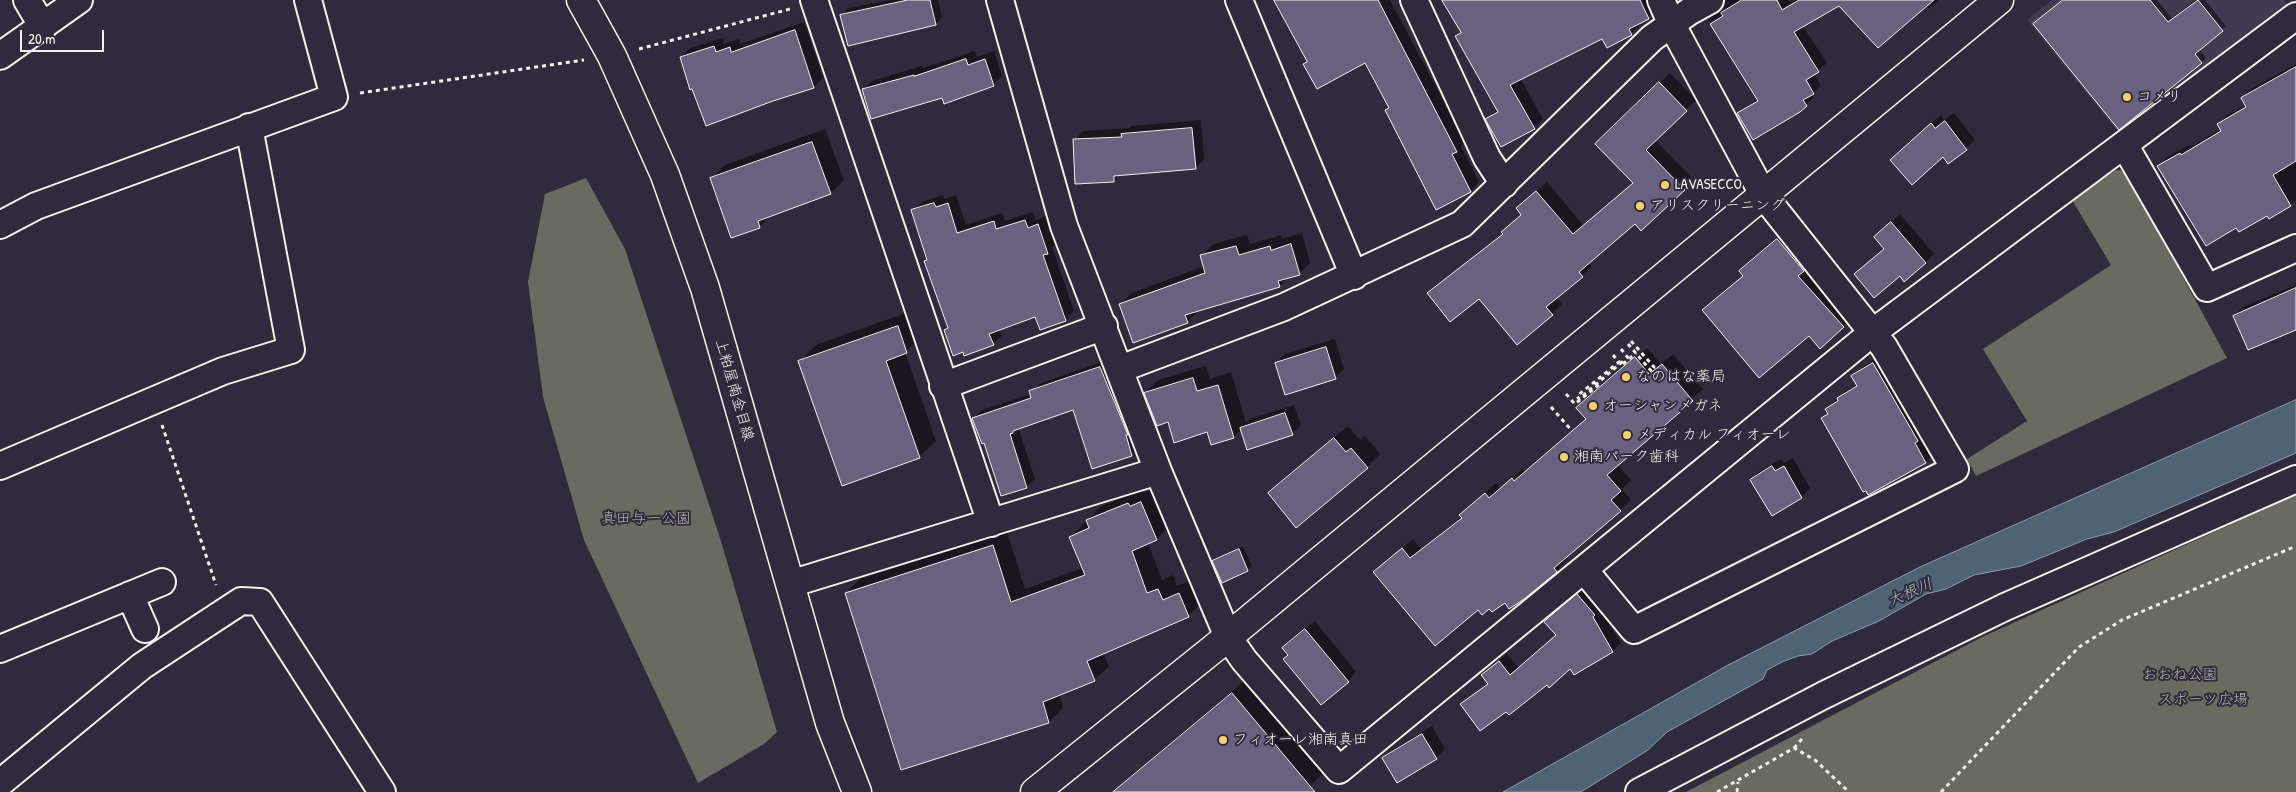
<!DOCTYPE html>
<html>
<head>
<meta charset="utf-8">
<style>
	body { margin:0 }
	#map { position:relative; width:2296px; height:792px; overflow:hidden; background:#2f2a3d; font-family:"Patrick Hand",sans-serif }
	canvas { display:block }
	.scale { position:absolute; left:20px; top:30px; width:84px; height:22px; box-sizing:border-box; border:2px solid #f4f1e8; border-top:0; padding-left:6px; font-size:15px; line-height:18px; white-space:nowrap; color:#f4f1e8; -webkit-text-stroke:4px #2f2a3d; paint-order:stroke }
</style>
</head>
<body>
<div id="map">
<canvas width="2296" height="792"></canvas>
<div class="scale">20 m</div>
</div>
<script>
const c = document.querySelector('canvas').getContext('2d');
c.lineJoin = 'round';
function paint(path, color) {
  c.fillStyle = color;
  c.fill(path, 'evenodd');
}
function stroke(path, color, width, dash) {
  c.strokeStyle = color;
  c.lineWidth = width;
  c.lineCap = dash ? 'butt' : 'round';
  c.setLineDash(dash || []);
  c.stroke(path);
}
function drawText(font, color, halo, rows, align = 'center') {
  c.font = font + ' "Patrick Hand","Klee One",sans-serif';
  c.lineWidth = 4;
  c.setLineDash([]);
  c.textBaseline = 'middle';
  c.strokeStyle = halo;
  c.fillStyle = color;
  for (const [text, x, y, turn = 0] of rows) {
    c.save();
    c.translate(x, y);
    c.rotate((+turn || 0) * Math.PI / 180);
    c.textAlign = isNaN(turn) ? turn : align;
    if (halo) c.strokeText(text, 0, 0);
    c.fillText(text, 0, 0);
    c.restore();
  }
}
paint(new Path2D(`
	M2052,0H2284L2290,8L2120,134L2027,20Z`), '#403b51');
paint(new Path2D(`
	M2116,170L2125,171L2227,358L1976,476L1967,459L2027,421L1983,349L2111,265L2072,200Z
	M586,178L625,249L720,538L777,732L764,744L698,783L584,540L543,397L528,282L545,194Z
	M2296,495V792H1686L1982,637Z`), '#686b5d');
const water = new Path2D(`
	M2296,400V453L2114,532L2087,539L2021,566L1974,575L1946,589L1926,594L1879,621L1832,641L1812,654L1798,656L1782,662L1767,670L1763,679L1667,732L1648,750L1581,792H1503L1728,665L1920,567Z`);
paint(water, '#4c6475');
stroke(water, '#8f9ca3', 1);
paint(new Path2D(`
	M891,0H938L942,17L936,24L842,15L848,8Z
	M1276,0H1390L1465,142L1461,146L1479,182L1470,191L1386,110L1390,107L1365,62L1305,64L1308,60Z
	M1444,0H1653L1657,9L1639,23L1640,25L1631,34L1603,37L1520,78L1543,119L1534,128L1487,119L1498,109L1457,36L1462,32Z
	M1726,0H1789L1790,3L1795,0H1939L1929,9L1926,5L1839,4L1802,25L1827,63L1814,74L1821,85L1812,94L1814,97L1806,105L1739,113L1758,99L1708,19L1725,5Z
	M2064,0H2157L2172,18L2195,0H2205L2226,26L2199,49L2206,58L2202,62L2119,128Z
	M804,22L823,78L814,87L773,100L681,57L690,48L723,38L724,44L739,39L740,44Z
	M975,51L977,57L994,51L1002,76L993,85L942,96L863,90L872,81L922,66L923,68Z
	M2296,64V201L2269,217L2268,214L2237,226L2159,166L2167,157L2189,145L2190,147L2221,129L2218,124L2227,115L2246,105L2242,98L2251,89Z
	M1670,73L1696,100L1655,140L1693,179L1641,229L1635,223L1588,262L1592,267L1556,297L1562,304L1552,314L1479,297L1429,293L1504,233L1522,214L1527,199L1547,182L1583,225L1634,182L1597,144Z
	M1954,113L1975,140L1949,162L1944,156L1900,151L1941,115L1944,120Z
	M1201,120L1204,159L1195,168L1120,174L1114,181L1075,140L1083,131L1129,128L1132,126Z
	M825,129L844,180L831,193L772,214L759,227L712,178L725,165Z
	M943,195L944,199L956,195L966,225L1002,213L1005,221L1033,212L1036,220L1046,216L1056,244L1052,247L1074,311L1065,320L1036,315L999,329L1002,336L993,344L963,350L945,330L948,327L925,261L928,258L913,211L922,202Z
	M1900,214L1934,254L1925,263L1900,275L1855,274L1885,248V228Z
	M1786,231L1852,317L1820,347L1750,262Z
	M1302,233L1310,263L1299,274L1288,277L1279,286L1199,310L1187,322L1120,304L1132,293L1205,266L1202,256L1213,244L1247,235L1250,244L1281,235L1282,239Z
	M2296,285V329L2235,316L2243,307Z
	M914,310L923,335L905,352L936,441L919,457L800,361L816,345Z
	M1335,339L1344,369L1335,378L1276,363L1285,354Z
	M1647,348L1661,364L1673,354L1703,389L1617,464L1631,480L1622,489L1631,500L1564,557L1567,560L1556,571L1523,598L1478,609L1375,572L1413,539L1421,549L1462,517L1472,504L1496,483L1500,488L1523,469L1525,471L1587,418L1578,408Z
	M1882,355L1934,453L1926,462L1869,493L1823,418L1829,413L1827,409L1847,390L1857,384L1853,376L1862,367Z
	M1109,359L1140,446L1132,454L1074,409L1018,427L1035,479L1026,487L984,442L974,418L982,410L1031,394L1039,384Z
	M1206,366L1210,379L1231,372L1246,423L1250,419L1294,405L1301,425L1292,434L1242,429L1234,437L1169,421L1145,393L1158,380Z
	M1348,426L1360,440L1365,436L1380,454L1367,467L1269,493Z
	M1793,458L1810,488L1802,497L1772,514L1751,480L1760,471L1781,459L1784,463Z
	M1156,488L1171,525L1157,539L1148,543L1162,580L1173,575L1177,586L1194,579L1203,602L1188,616L1103,653L1109,666L1094,680L1059,694L1063,708L1049,722L846,593L860,579L1007,532L1025,589L1083,568L1070,537L1102,506L1143,490L1144,493Z
	M1243,546L1252,566L1247,570L1214,561L1218,557Z
	M1586,587L1621,643L1613,651L1575,674L1571,667L1506,710L1462,704L1489,682L1483,675L1507,654L1519,668L1557,634L1545,622Z
	M1315,621L1356,672L1348,681L1289,655L1292,639Z
	M1249,677L1326,770L1310,786L1303,792H1112Z
	M1432,726L1445,749L1436,758L1397,781L1383,758L1392,750Z`), '#0007');
const building = new Path2D(`
	M908,0H930L936,25L848,46L840,15Z
	M1274,0H1378L1457,152L1452,154L1471,192L1436,210L1385,110L1389,108L1365,63L1317,89L1303,64L1307,62Z
	M1442,0H1640L1649,19L1629,29L1632,35L1607,48L1602,39L1510,85L1535,129L1501,147L1485,119L1498,112L1455,36L1461,33Z
	M1742,0H1777L1782,10L1799,0H1934L1878,48L1839,6L1794,32L1819,72L1806,80L1814,94L1803,100L1807,106L1800,112L1753,140L1737,113L1758,101L1710,24L1723,16L1721,13Z
	M2063,0H2150L2168,22L2198,0L2223,31L2195,54L2202,63L2119,130L2033,24Z
	M795,30L814,88L773,101L706,126L692,89L690,90L680,57L714,46L716,52L730,47L731,52Z
	M966,59L968,65L985,59L994,86L944,104L942,98L871,119L862,89L914,75V76Z
	M2296,67V161L2273,175L2291,206L2269,219L2267,216L2239,232L2236,228L2206,246L2157,166L2180,153L2181,155L2221,131L2217,124L2246,107L2241,98Z
	M1659,82L1687,111L1646,150L1685,190L1641,231L1635,224L1579,272L1583,277L1546,307L1553,315L1517,345L1479,299L1450,322L1427,293L1503,234L1501,232L1521,215L1516,208L1536,191L1573,234L1633,183L1595,144Z
	M1945,121L1967,150L1948,164L1943,157L1912,185L1890,160L1931,123L1935,128Z
	M1192,128L1196,169L1114,176V182L1075,184L1073,139L1122,137L1121,134Z
	M812,142L831,194L758,221L760,228L731,238L710,178Z
	M934,203L936,207L948,203L957,233L994,221L996,229L1025,220L1028,228L1038,224L1048,254L1043,255L1066,321L1040,330L1035,317L989,334L994,345L964,356L963,352L953,356L944,330L948,328L924,261L927,260L911,210Z
	M1891,222L1926,263L1904,282L1900,276L1874,298L1854,274L1884,249L1874,237Z
	M1777,239L1804,271L1798,276L1844,327L1820,349L1809,336L1759,378L1702,310L1743,276L1739,271Z
	M1291,244L1300,275L1278,281L1280,287L1185,315L1188,323L1133,343L1119,304L1205,273L1200,255L1236,246L1239,255L1270,246L1271,250Z
	M2296,288V330L2248,350L2233,316Z
	M898,326L907,353L886,361L920,458L842,486L798,361Z
	M1326,347L1336,379L1285,395L1275,363Z
	M1635,357L1649,374L1662,364L1693,401L1607,475L1621,491L1611,500L1621,511L1554,568L1557,572L1524,599L1509,609L1505,603L1492,612L1489,609L1482,615L1478,610L1435,646L1373,572L1402,548L1410,558L1462,518L1459,515L1485,493L1489,498L1512,478L1514,481L1586,419L1576,408Z
	M1873,363L1918,441L1915,443L1926,463L1868,495L1866,491L1863,492L1821,418L1828,414L1825,409L1838,401L1837,398L1857,386L1851,376Z
	M1100,367L1128,435H1126L1132,456L1092,469L1073,410L1013,431V433L1010,434L1027,488L1001,496L984,443L982,444L972,418L1031,398L1029,391Z
	M1193,378L1197,391L1218,385L1234,438L1211,445L1207,432L1174,443L1168,422L1157,426L1144,393Z
	M1285,413L1293,435L1247,450L1240,428Z
	M1334,438L1346,452L1351,448L1368,468L1296,528L1268,493Z
	M1772,466L1775,471L1784,466L1802,498L1772,516L1750,480Z
	M1141,502L1157,540L1132,551L1147,593L1158,589L1163,600L1179,593L1189,617L1087,661L1095,681L1043,702L1049,723L901,770L845,593L993,545L1011,602L1085,575L1069,537L1089,528L1086,520L1128,503L1130,506Z
	M1239,549L1248,571L1222,583L1212,561Z
	M1577,594L1595,615L1593,617L1613,652L1574,675L1570,669L1549,688L1547,685L1509,715L1506,712L1480,731L1460,704L1488,684L1481,675L1499,661L1510,675L1556,635L1544,622Z
	M1305,629L1349,682L1321,705L1283,659L1288,655L1282,648Z
	M1232,693L1315,792H1113Z
	M1422,734L1437,759L1397,783L1382,758Z`);
paint(building, '#686280');
stroke(building, '#f4f1e8', 1);
const street = new Path2D(`
	M27,0L43,27
	M814,0L991,523
	M1000,0L1064,226L1158,471L1228,637L1244,660L1339,770L1872,333L2296,16
	M1239,0L1354,276
	M1414,0L1487,158L1504,184
	M0,56L79,0
	M2125,146L2207,288L2296,248
	M0,225L36,206L334,97L308,0
	M1120,369L1284,307L1462,224L1652,38L1690,11L1710,0
	M943,386L1104,326
	M0,466L223,371L291,350L249,127
	M1585,571L1634,630L1955,469L1884,347L1764,196L1672,25L1661,0
	M790,584L1158,471
	M130,595L145,629
	M0,649L162,582
	M0,783L142,666L241,601L260,602L382,792
	M1639,792L1824,695L2005,607L2296,479`);
const secondary = new Path2D(`
	M581,0L612,56L665,175L705,288L830,723L857,792
	M1035,792L1228,637L1999,0`);
stroke(street, '#f4f1e8', 30);
stroke(secondary, '#f4f1e8', 31);
stroke(new Path2D(`
	M639,49L790,9
	M360,93L584,60
	M1631,341L1654,367L1650,370
	M1628,344L1652,372
	M1621,349L1629,359
	M1613,355L1619,362L1577,396L1579,399L1622,362L1623,364
	M1623,364L1636,353
	M1566,394L1575,404L1601,383
	M1551,407L1572,431
	M162,425L216,585
	M1794,748L1802,739
	M1717,792L1794,748L1815,760L1849,792
	M1737,792L1738,782
	M1941,792L2079,647L2122,620L2296,546`), '#f4f1e8', 3, [4, 4]);
stroke(street, '#2f2a3d', 26);
stroke(secondary, '#2f2a3d', 28);
for (const [x, y, r, color] of [
	[2127,97,5,"#ffd166"],
	[1665,185,5,"#ffd166"],
	[1640,206,5,"#ffd166"],
	[1626,377,5,"#ffd166"],
	[1593,406,5,"#ffd166"],
	[1627,435,5,"#ffd166"],
	[1564,457,5,"#ffd166"],
	[1223,740,5,"#ffd166"]
]) {
  const dot = new Path2D();
  dot.arc(x, y, r, 0, 2 * Math.PI);
  c.fillStyle = color;
  c.fill(dot);
  stroke(dot, '#2f2a3d', 2);
}
drawText('15px', '#f4f1e8', '#2f2a3d', [
	["コメリ",2137,97],
	["LAVASECCO",1675,185],
	["アリスクリーニング",1650,206],
	["なのはな薬局",1636,377],
	["オーシャンメガネ",1603,406],
	["メディカル フィオーレ",1637,435],
	["湘南パーク歯科",1574,457],
	["フィオーレ湘南真田",1233,740]
], 'left');
drawText('15px', '#f4f1e8', '#2f2a3d', [
	["上粕屋南金目線",734,390,74]
]);
drawText('15px', '#b5b5a9', '#2f2a3d', [
	["真田与一公園",646,519],
	["おおね公園",2180,675],
	["スポーツ広場",2203,700]
]);
drawText('italic 16px', '#b1b9ba', '#2f2a3d', [
	["大根川",1910,593,-24]
]);
</script>
</body>
</html>
